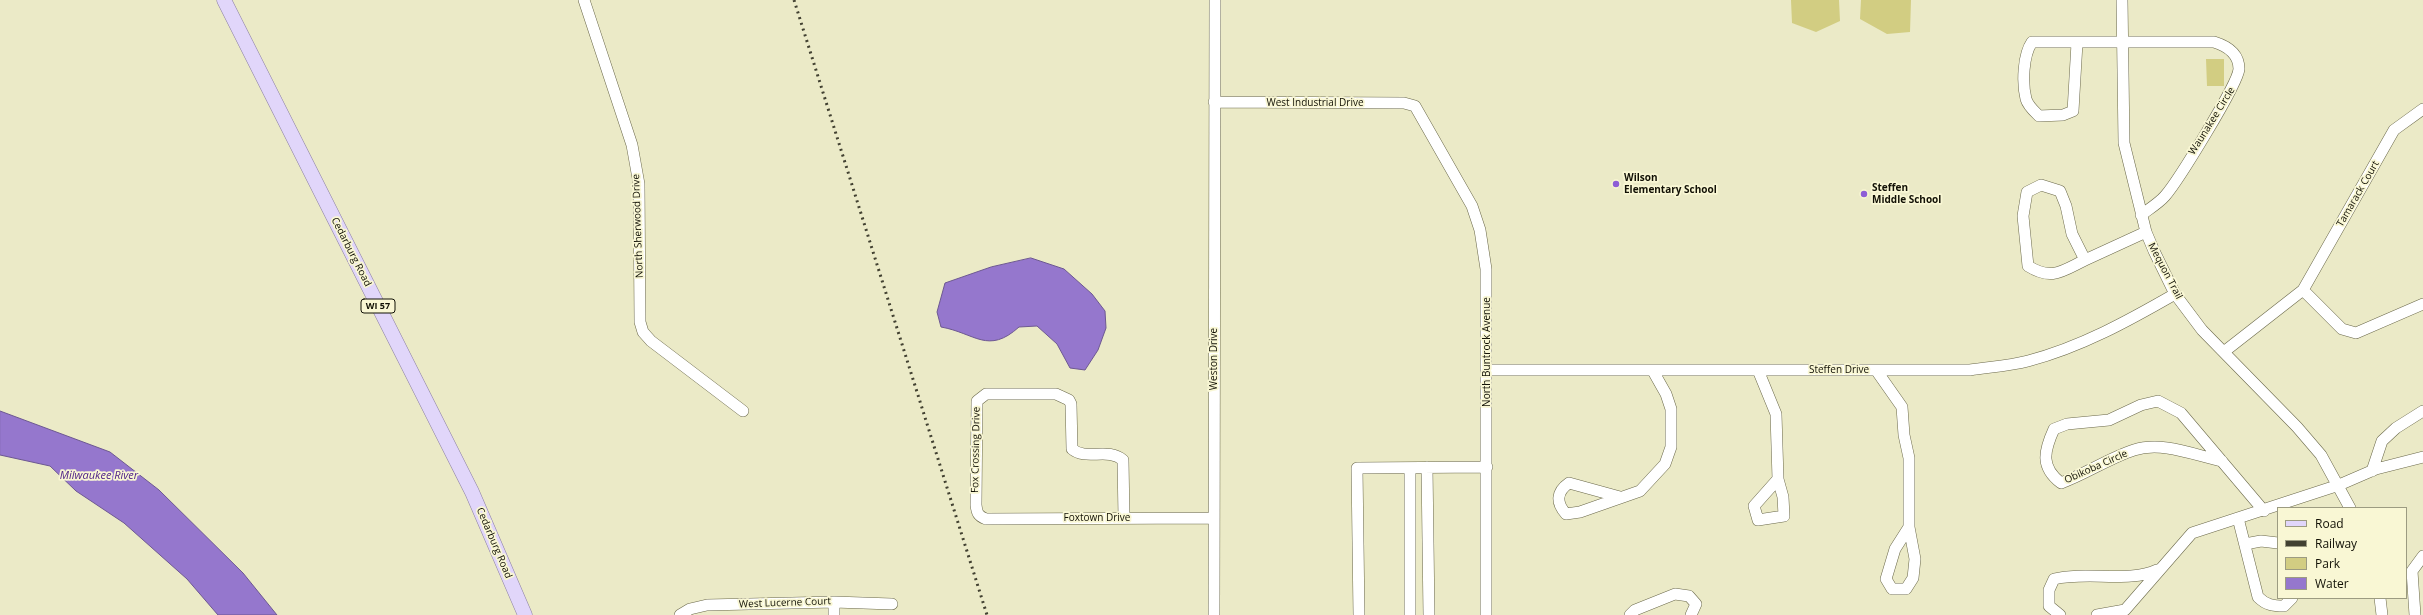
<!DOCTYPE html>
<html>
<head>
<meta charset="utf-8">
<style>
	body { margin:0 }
	#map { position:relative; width:2423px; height:615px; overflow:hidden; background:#ebeac7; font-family:"Open Sans",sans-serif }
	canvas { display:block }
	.legend { position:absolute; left:2277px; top:507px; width:130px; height:92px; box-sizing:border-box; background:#f9f7d4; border:1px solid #9c9b81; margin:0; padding:5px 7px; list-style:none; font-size:12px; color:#111005 }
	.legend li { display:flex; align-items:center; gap:8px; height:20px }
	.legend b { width:20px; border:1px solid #9c9b81 }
</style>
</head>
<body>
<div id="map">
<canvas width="2423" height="615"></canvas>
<ul class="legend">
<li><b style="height:5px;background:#e1d6fa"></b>Road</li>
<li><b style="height:5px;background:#424131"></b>Railway</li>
<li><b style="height:11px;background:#d2cd82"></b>Park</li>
<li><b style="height:11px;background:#9577cd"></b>Water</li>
</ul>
</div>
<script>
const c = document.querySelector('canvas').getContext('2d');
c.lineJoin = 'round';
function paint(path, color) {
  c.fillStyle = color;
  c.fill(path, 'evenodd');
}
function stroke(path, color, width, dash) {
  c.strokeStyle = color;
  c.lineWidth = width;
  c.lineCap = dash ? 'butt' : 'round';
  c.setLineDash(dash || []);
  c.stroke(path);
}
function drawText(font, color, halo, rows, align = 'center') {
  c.font = font + ' "Open Sans",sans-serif';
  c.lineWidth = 3.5;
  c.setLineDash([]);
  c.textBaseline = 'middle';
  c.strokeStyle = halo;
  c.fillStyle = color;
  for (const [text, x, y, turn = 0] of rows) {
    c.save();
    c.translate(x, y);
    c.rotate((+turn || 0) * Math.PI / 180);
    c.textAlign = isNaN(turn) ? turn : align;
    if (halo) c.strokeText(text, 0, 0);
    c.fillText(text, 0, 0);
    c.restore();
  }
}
paint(new Path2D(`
	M1791,0H1839L1840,21L1816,32L1792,23Z
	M1861,0H1911L1910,32L1887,34L1860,19Z
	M2206,59H2224V86H2207Z`), '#d2cd82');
const water = new Path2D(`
	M1031,258L1064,269L1092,294L1105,311L1106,328L1098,350L1085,370L1070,368L1057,344L1037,326L1019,327C988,355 975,333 941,327L937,312L945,283L991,267Z
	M0,411L110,452L159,490L243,573L277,615H218L187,579L124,523L76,491L50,466L0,455Z`);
paint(water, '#9577cd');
stroke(water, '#6d5891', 1);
const minor = new Path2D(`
	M584,0L632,145L639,184L640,322L643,332L651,341L743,411
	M2122,0L2124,143L2146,232L2154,251L2175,294L2202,330L2297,427L2321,455L2350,508
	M2077,43L2073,111L2063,115L2039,116C2035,112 2028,106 2026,99C2022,83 2023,55 2032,42H2214C2227,46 2239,54 2239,69C2238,84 2178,181 2165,196C2159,203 2149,209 2141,215
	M1214,102L1404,103L1415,106L1472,206L1480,230L1486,269V615
	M2085,260C2062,271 2052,281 2028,266L2023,216L2027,192L2041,185L2060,191L2066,206L2072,234L2085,260L2146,232
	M2303,290L2342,329L2356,333L2423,304
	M2225,351L2303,290L2394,130L2423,109
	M1487,370H1970C1989,367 2009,366 2028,361C2081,347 2128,321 2175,294
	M1758,370L1776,414L1778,479L1783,497L1784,516L1758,520L1754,506L1778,479
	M1876,370L1902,407L1904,435L1909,458V527L1915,559L1913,578L1906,589H1892L1886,579L1895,549L1909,527
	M2222,461C2194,455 2162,441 2134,450C2109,458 2086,474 2061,483C2040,467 2044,451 2054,429L2067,424L2109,420L2141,405L2158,401L2181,413L2264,511
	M1427,467L1429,615
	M1410,468V615
	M2372,471L2382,441L2396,428L2423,411
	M1620,497L1569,483C1556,492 1556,503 1566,514L1580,512L1640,491L1665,464L1671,447V409L1666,394L1653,371
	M1124,518L1123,460C1108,447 1086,461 1072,449L1071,404L1069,400L1056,394H986L977,401L976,505C977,513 978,516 986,519L1214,518
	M2238,518L2258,597C2266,605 2273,606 2284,606L2292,598
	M2245,544L2261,541L2278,543
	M2380,598L2382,615
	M834,602V615
	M680,615L690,609L707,605L834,602L892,604
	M1214,615L1215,0
	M1359,615L1357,468L1487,467
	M1630,615L1635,610L1675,594L1689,596L1696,604L1691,615
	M2060,615L2049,606V590L2054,579C2086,571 2130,583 2157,570
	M2097,615L2125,610L2192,533L2339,485L2376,469L2423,457
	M2415,615L2412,571L2423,556`);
const major = new Path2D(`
	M224,0L472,492L525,615`);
stroke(minor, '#6a684a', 12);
stroke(major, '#8b7fa2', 15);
stroke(minor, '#fff', 11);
stroke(major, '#e1d6fa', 14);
stroke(new Path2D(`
	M794,0L987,615`), '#424131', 3, [2, 4]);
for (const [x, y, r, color] of [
	[1616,184,4,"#8d5dd6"],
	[1864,194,4,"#8d5dd6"]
]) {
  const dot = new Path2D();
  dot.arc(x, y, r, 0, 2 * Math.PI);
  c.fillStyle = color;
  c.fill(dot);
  stroke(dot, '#f9f7d4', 1.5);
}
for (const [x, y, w] of [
	[378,306,34]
]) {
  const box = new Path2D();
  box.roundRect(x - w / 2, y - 7, w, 14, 3);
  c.fillStyle = '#f9f7d4';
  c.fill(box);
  stroke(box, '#111005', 1);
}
drawText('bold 9px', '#111005', null, [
	["WI 57",378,306]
]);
drawText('10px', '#111005', '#f9f7d4', [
	["West Industrial Drive",1315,103],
	["Waunakee Circle",2212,121,-58],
	["Tamarack Court",2358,194,-60],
	["North Sherwood Drive",638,226,-92],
	["Cedarburg Road",351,252,63],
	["Mequon Trail",2165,271,62],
	["North Buntrock Avenue",1487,352,-90],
	["Weston Drive",1214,359,-90],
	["Steffen Drive",1839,370],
	["Fox Crossing Drive",976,450,-89],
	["Obikoba Circle",2096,467,-24],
	["Foxtown Drive",1097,518],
	["Cedarburg Road",494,543,67],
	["West Lucerne Court",785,603,-2]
]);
drawText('bold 10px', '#111005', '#f9f7d4', [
	["Wilson",1624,178],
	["Elementary School",1624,190],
	["Steffen",1872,188],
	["Middle School",1872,200]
], 'left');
drawText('italic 11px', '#4f2288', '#f9f7d4', [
	["Milwaukee River",99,476]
]);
</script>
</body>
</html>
